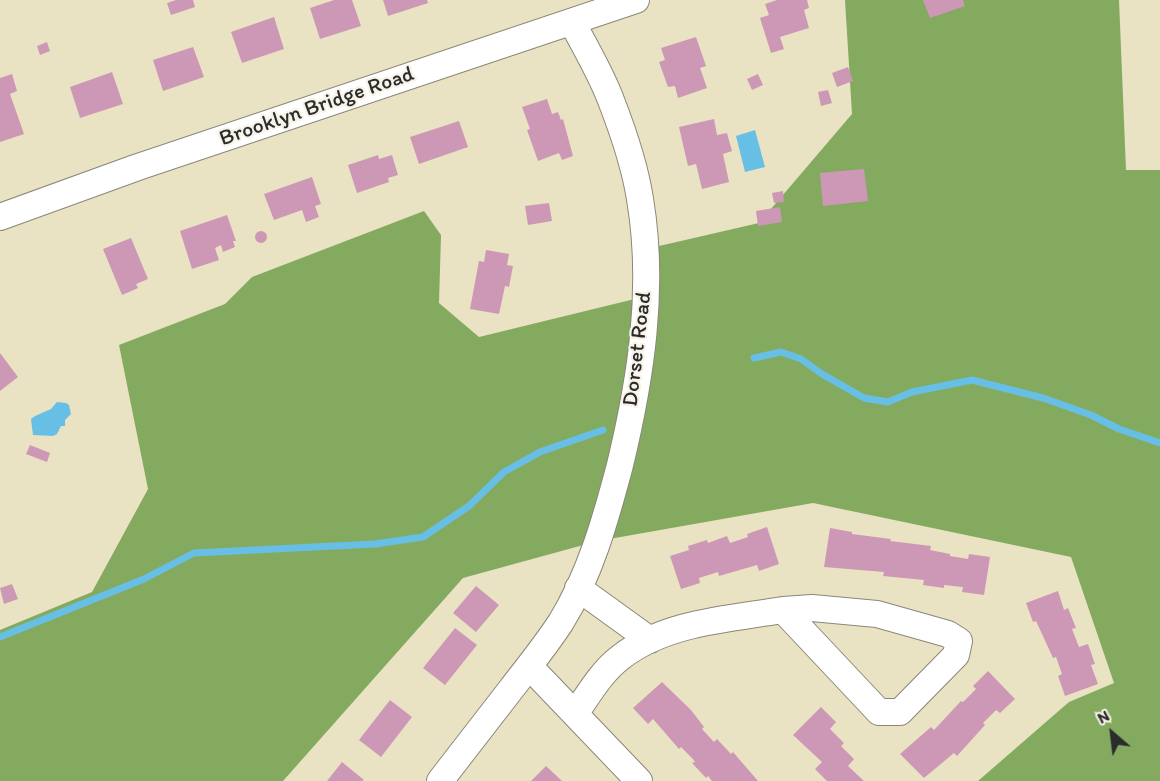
<!DOCTYPE html>
<html>
<head>
<meta charset="utf-8">
<style>
	body { margin:0 }
	#map { position:relative; width:1160px; height:781px; overflow:hidden; background:#e9e3c3; font-family:Itim,sans-serif }
	canvas { display:block }
	.north { position:absolute; left:1082px; top:703px; width:60px; height:60px; -webkit-text-stroke:4px #f7f3e8; paint-order:stroke; rotate:332deg; font-size:16px; font-weight:700; line-height:24px; text-align:center; color:#2b2b2b }
	.north::after { content:''; display:block; margin:auto; width:21px; height:27px; background:#2b2b2b; clip-path:polygon(50% 0,100% 100%,50% 72%,0 100%) }
</style>
</head>
<body>
<div id="map">
<canvas width="1160" height="781"></canvas>
<div class="north">N</div>
</div>
<script>
const c = document.querySelector('canvas').getContext('2d');
c.lineJoin = 'round';
function paint(path, color) {
  c.fillStyle = color;
  c.fill(path, 'evenodd');
}
function stroke(path, color, width, dash) {
  c.strokeStyle = color;
  c.lineWidth = width;
  c.lineCap = dash ? 'butt' : 'round';
  c.setLineDash(dash || []);
  c.stroke(path);
}
function drawText(font, color, halo, rows, align = 'center') {
  c.font = font + ' Itim,sans-serif';
  c.lineWidth = 4.5;
  c.setLineDash([]);
  c.textBaseline = 'middle';
  c.strokeStyle = halo;
  c.fillStyle = color;
  for (const [text, x, y, turn = 0] of rows) {
    c.save();
    c.translate(x, y);
    c.rotate((+turn || 0) * Math.PI / 180);
    c.textAlign = isNaN(turn) ? turn : align;
    if (halo) c.strokeText(text, 0, 0);
    c.fillText(text, 0, 0);
    c.restore();
  }
}
paint(new Path2D(`
	M845,0H1119L1126,170H1160V781H978L1069,702L1114,683L1071,557L813,503L598,541L463,578L283,781H0V630L92,592L148,489L119,345L225,304L252,277L424,211L441,235L439,303L479,337L647,296L646,249L759,223L852,114Z`), '#84aa60');
paint(new Path2D(`
	M755,130L765,167L745,172L736,136Z
	M57,402L66,403L69,405L71,414L65,420V426H61L57,434L53,436L33,435L31,419L35,416L51,409Z`), '#68bfe5');
stroke(new Path2D(`
	M754,358L781,352L801,359L822,374L864,398L888,402L912,392L972,380L1043,398L1091,415L1119,429L1160,443
	M0,637L144,579L194,553L375,544L423,537L469,506L504,472L540,452L603,430`), '#68bfe5', 7);
paint(new Path2D(`
	M176,0H193L195,7L171,15L167,3Z
	M334,0H352L361,26L320,39L310,8Z
	M383,0H427L428,3L388,16Z
	M777,0H807L809,8L804,10L809,28L780,37L784,49L771,53L760,18L769,15L765,4Z
	M923,0H963L965,6L930,18Z
	M274,17L284,49L242,63L231,32Z
	M696,37L706,66L700,68L707,88L678,98L675,86L668,87L659,62L665,60L661,48Z
	M47,42L50,51L40,55L37,46Z
	M193,47L204,77L163,91L153,60Z
	M848,67L853,81L837,87L832,73Z
	M112,72L123,104L80,118L70,87Z
	M12,74L17,91L10,94L24,134L0,142V78Z
	M758,74L763,85L752,90L747,79Z
	M828,90L832,103L821,106L818,92Z
	M547,99L552,114L558,112L561,120L563,119L573,156L562,160L559,153L538,161L527,130L530,129L522,107Z
	M714,119L717,135L727,133L732,151L723,154L729,182L702,189L696,164L688,166L679,127Z
	M459,121L468,147L419,164L410,137Z
	M378,155L379,159L392,155L398,175L388,178L389,182L357,193L348,165Z
	M864,169L868,201L823,206L820,173Z
	M312,177L321,204L315,206L319,217L306,222L302,210L274,220L264,194Z
	M783,191L784,202L774,203L772,193Z
	M549,203L552,221L528,225L525,206Z
	M780,207L782,222L758,226L756,211Z
	M227,215L236,241H233L235,247L223,252L221,245L215,248L219,260L192,269L180,231Z
	M255 237a6 6 0 1 1 12 0a6 6 0 1 1-12 0Z
	M131,238L148,279L136,284L138,288L122,295L103,249Z
	M486,250L509,254L507,265L513,266L509,287L505,286L499,314L470,309L479,261L484,262Z
	M0,353L18,377L0,391Z
	M30,445L50,453L47,462L26,454Z
	M767,527L779,564L759,571L757,565L719,576L718,572L699,578L700,583L681,589L670,556L689,550L688,546L707,540L708,543L727,536L730,543L748,537L747,534Z
	M830,528L852,532V534L891,539L890,541L931,546L930,550L950,554V556L968,559L969,554L990,557L984,595L962,592L963,587L953,586L944,585V588L923,585L924,580L883,576L884,572L824,567Z
	M12,584L18,599L4,604L0,588Z
	M476,586L499,605L476,632L453,613Z
	M1058,591L1064,610L1068,608L1076,628L1072,629L1079,647L1088,644L1095,664L1091,665L1098,684L1065,696L1058,676L1062,674L1056,657L1053,658L1036,621L1033,622L1026,603Z
	M455,628L477,645L445,685L423,668Z
	M988,671L1015,699L1000,713L996,710L983,723L985,725L957,756L954,753L924,778L900,754L931,727L934,730L961,701L963,702L976,689L973,686Z
	M662,682L691,710L704,727L702,729L714,742L717,739L731,754L733,752L758,781H712L708,776L706,778L692,763L695,762L693,759L681,747L679,749L653,719L648,724L633,708Z
	M390,700L412,717L381,757L359,740Z
	M821,707L836,722L830,729L844,743L841,746L854,759L848,766L864,781H827L815,769L822,762L793,735Z
	M342,762L364,780L362,781H327Z
	M546,766L562,781H531Z`), '#cd98b6');
const minor = new Path2D(`
	M0,217L138,167L636,0
	M578,588L650,640
	M812,608L877,614L948,634L959,641L956,655L900,712H879L783,610Z
	M529,666L639,781
	M575,714C589,694 601,672 621,657C666,622 729,619 783,610
	M440,781C464,750 488,719 512,688C529,666 546,645 561,622C590,575 606,518 620,465C641,378 655,288 640,199C635,167 624,134 612,103C602,75 586,49 572,22`);
stroke(minor, '#8a8777', 28);
stroke(minor, '#fff', 26);
drawText('22px', '#2b2b2b', '#f7f3e8', [
	["Brooklyn Bridge Road",317,107,-19],
	["Dorset Road",638,349,-83]
]);
</script>
</body>
</html>
